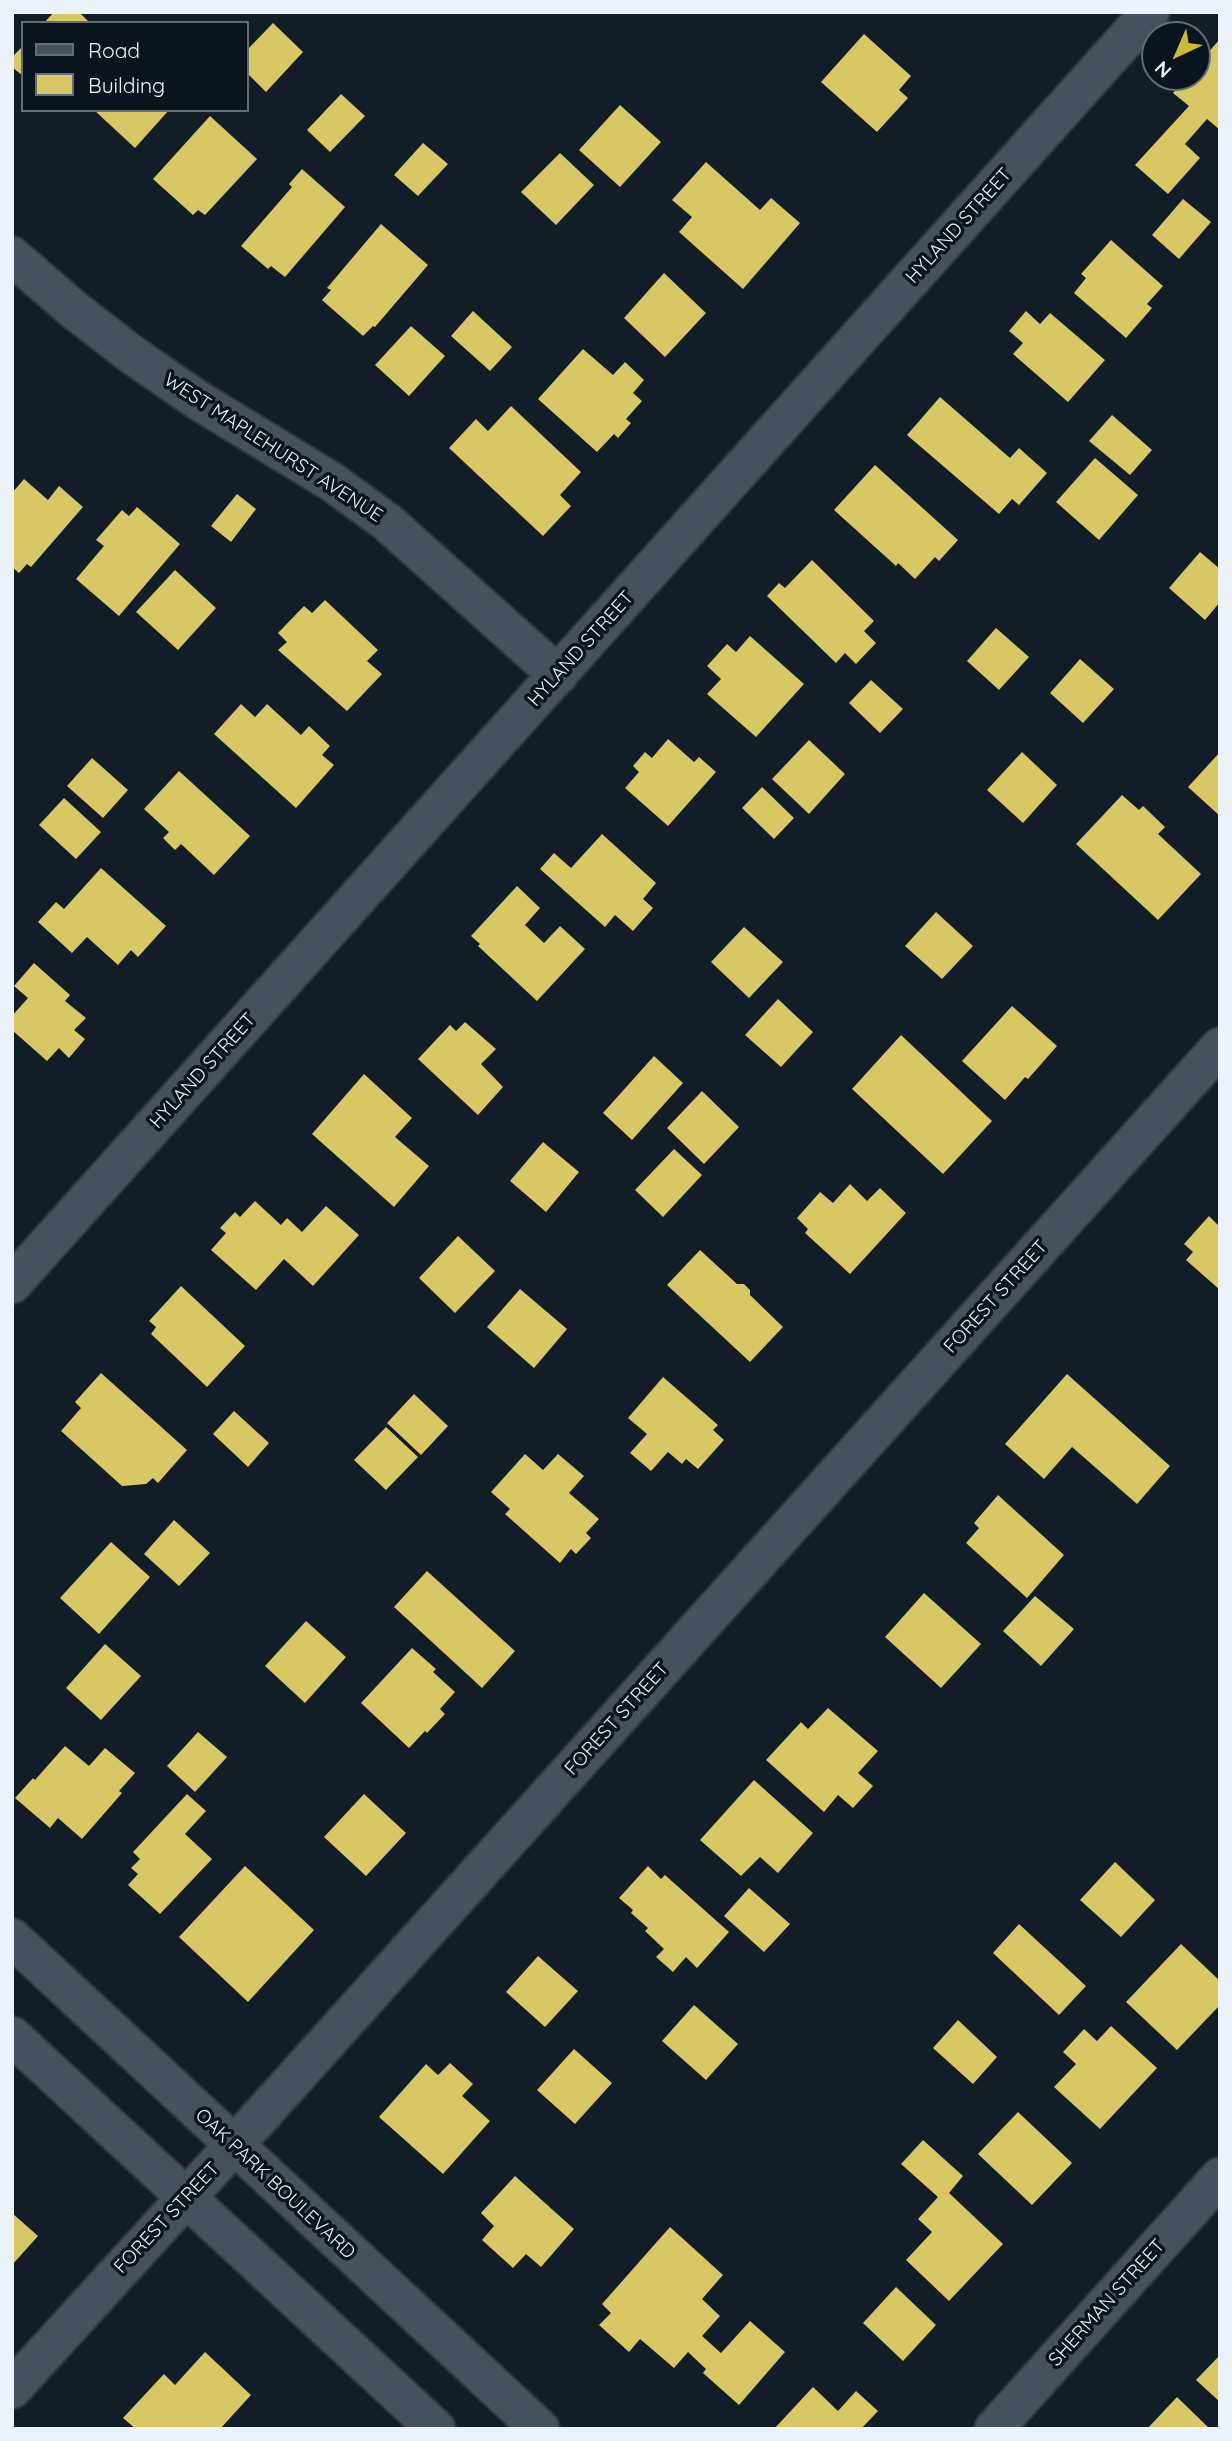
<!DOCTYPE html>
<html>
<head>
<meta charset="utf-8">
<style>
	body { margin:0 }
	#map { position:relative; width:1232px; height:2441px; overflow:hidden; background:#121d28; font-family:Quicksand,sans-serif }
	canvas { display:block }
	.frame { position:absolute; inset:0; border:14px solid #ebf2fa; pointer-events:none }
	.legend { position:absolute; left:21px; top:21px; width:228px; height:91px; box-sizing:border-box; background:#09141f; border:2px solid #636d77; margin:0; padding:9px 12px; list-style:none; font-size:21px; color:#ebf2fa }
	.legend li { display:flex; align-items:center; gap:14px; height:35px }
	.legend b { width:35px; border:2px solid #636d77 }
	.north { position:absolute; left:1141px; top:21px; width:70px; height:70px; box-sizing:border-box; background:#09141f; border:2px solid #636d77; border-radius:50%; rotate:224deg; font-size:19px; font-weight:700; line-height:28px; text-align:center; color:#ebf2fa }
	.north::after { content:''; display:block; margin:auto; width:24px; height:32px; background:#cdb938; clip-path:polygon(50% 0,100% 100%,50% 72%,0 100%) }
</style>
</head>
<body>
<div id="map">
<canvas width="1232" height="2441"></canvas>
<div class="frame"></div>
<ul class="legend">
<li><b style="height:9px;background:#44515e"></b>Road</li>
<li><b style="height:19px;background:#d7c765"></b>Building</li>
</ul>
<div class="north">N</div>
</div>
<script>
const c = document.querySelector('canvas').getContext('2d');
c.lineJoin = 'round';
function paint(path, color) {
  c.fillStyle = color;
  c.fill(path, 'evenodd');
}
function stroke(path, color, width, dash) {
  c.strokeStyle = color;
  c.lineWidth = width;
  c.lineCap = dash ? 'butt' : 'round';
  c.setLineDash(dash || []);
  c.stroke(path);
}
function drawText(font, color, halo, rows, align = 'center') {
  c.font = font + ' Quicksand,sans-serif';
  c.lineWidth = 7;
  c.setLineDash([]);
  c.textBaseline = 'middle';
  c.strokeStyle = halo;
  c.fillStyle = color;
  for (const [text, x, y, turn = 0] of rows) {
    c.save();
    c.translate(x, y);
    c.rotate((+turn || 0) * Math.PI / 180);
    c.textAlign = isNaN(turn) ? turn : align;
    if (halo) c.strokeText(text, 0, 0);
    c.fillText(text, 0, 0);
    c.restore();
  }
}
paint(new Path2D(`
	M54,12H79L90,23H44Z
	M273,23L303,52L266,92L247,73V50Z
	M864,34L911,76L899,90L908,98L877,132L821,82Z
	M1220,39V130L1207,119L1185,144L1200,158L1168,194L1135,165L1189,106L1173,93L1187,77H1197V65Z
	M23,46V76L12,67V57Z
	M341,94L365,116L330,152L307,130Z
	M620,105L661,142L620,187L579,150Z
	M94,110H169L135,148Z
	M210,116L257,159L205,215L198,210L193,215L153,179Z
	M423,143L448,164L418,196L394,175Z
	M560,153L594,185L556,225L521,192Z
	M706,162L760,210L771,198L800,223L743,289L679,232L692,217L672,200Z
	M302,169L345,207L285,277L271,266L268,269L241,246L292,187L289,184Z
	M1183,199L1211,222L1179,259L1152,235Z
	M381,224L428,265L375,327L373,326L363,336L322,300L331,290L327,288Z
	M1111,240L1163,286L1147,304L1152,308L1126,338L1074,293L1086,278L1081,274Z
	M664,273L706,313L665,357L624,318Z
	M473,311L512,347L490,371L451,336Z
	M1026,311L1040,324L1050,313L1105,360L1068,402L1013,354L1023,343L1009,331Z
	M411,326L445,356L409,396L375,365Z
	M583,349L613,375L625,362L644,380L633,393L642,401L626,419L631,423L618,438L614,434L597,452L538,399Z
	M940,397L1010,458L1019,448L1047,473L1019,505L1012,499L999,514L907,435Z
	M511,406L581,472L560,495L571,506L543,536L449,448L476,419L488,431Z
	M1112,415L1152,450L1130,475L1089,441Z
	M1095,458L1138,495L1099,540L1056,502Z
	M875,465L958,540L939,561L935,557L915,579L898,563L896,566L834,510Z
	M24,479L48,500L59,486L83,507L31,567L27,564L19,573L12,567V493Z
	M237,494L256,509L231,542L211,526Z
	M137,507L180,544L119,616L76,579L104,546L96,540L122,510L129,516Z
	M1200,552L1220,569V602L1205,620L1169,588Z
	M812,560L874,621L864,631L876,643L856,664L845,653L836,663L767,596L779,583L785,588Z
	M175,570L216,608L178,650L136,612Z
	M325,600L378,650L367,661L382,674L347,711L278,650L287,642L278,633L304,606L312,613Z
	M996,628L1029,657L999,690L967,661Z
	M750,636L804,684L756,737L707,694L721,679L707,666L727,644L736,652Z
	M1080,659L1114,689L1083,723L1050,693Z
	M871,680L903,709L880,733L849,703Z
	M241,704L255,717L267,704L301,735L309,726L330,746L322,755L334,765L296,808L214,734Z
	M668,739L694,762L699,757L716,772L668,826L625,788L639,772L633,766L645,752L652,758Z
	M809,740L845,774L809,814L772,779Z
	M1022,752L1057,785L1023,823L987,790Z
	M1220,752V816L1188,787Z
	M92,758L128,790L103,818L67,786Z
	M179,771L250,836L214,875L181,844L175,850L163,838L169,832L144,809Z
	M762,787L794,818L774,839L742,808Z
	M1122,795L1139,810L1143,806L1165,827L1158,834L1201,874L1158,920L1076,844Z
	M64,798L101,832L76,859L39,825Z
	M602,834L656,883L643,899L653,908L633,931L615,915L605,927L540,869L554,853L571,868Z
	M101,868L166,926L138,957L131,950L118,965L87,937L72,953L38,922L56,902L64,909Z
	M517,886L540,908L525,925L544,943L560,926L585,949L537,1001L478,946L480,944L471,936Z
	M936,912L973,946L942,979L905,946Z
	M744,927L783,962L749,998L711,962Z
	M34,963L70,995L65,1001L86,1018L74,1030L85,1039L69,1058L59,1048L47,1061L12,1030V1016L28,998L14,986Z
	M778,999L813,1032L781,1067L745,1035Z
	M1012,1006L1057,1046L1028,1079L1025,1077L1005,1100L962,1061Z
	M465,1022L496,1049L481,1064L503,1087L478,1115L418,1059L450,1025L456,1031Z
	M901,1035L992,1121L943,1174L852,1089Z
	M654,1056L683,1083L632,1140L603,1113Z
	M364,1074L412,1118L395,1137L429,1166L394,1207L312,1134Z
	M702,1091L739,1127L704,1164L667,1128Z
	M543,1142L579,1172L546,1212L510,1181Z
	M674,1149L702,1175L663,1217L635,1190Z
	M850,1184L867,1201L880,1188L906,1213L850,1274L805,1233L808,1229L797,1218L820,1192L833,1203Z
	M255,1201L281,1225L287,1218L302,1232L326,1206L359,1235L313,1286L284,1259L256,1290L211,1250L226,1233L220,1228L235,1212L240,1217Z
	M1209,1216L1218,1225L1220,1223V1290L1186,1260L1193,1252L1184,1244Z
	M458,1236L495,1271L455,1313L419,1278Z
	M700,1250L737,1284H744L750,1290V1295L783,1327L750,1362L667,1285Z
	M181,1286L245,1346L207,1387L151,1334L156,1327L149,1321Z
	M520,1289L567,1329L534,1368L487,1327Z
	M101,1373L187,1450L158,1483L153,1478L146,1484L122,1486L61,1431L81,1408L75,1402Z
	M1067,1374L1170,1466L1137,1504L1072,1447L1044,1479L1005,1444Z
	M663,1377L718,1425L713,1430L724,1440L698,1469L686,1459L682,1464L668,1452L651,1471L630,1453L647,1434L628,1418Z
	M414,1394L448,1426L421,1455L387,1423Z
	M234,1411L269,1443L248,1467L213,1434Z
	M386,1427L418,1457L386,1490L354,1460Z
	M525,1454L543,1470L558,1454L584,1476L569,1493L599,1519L586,1533L591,1538L576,1554L571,1549L560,1563L505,1514L510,1509L491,1492Z
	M998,1495L1064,1555L1027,1598L966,1543L979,1528L974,1523Z
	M174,1520L210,1553L179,1586L144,1554Z
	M111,1542L150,1577L99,1634L60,1598Z
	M427,1571L515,1651L482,1688L394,1607Z
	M924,1593L981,1644L941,1688L885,1637Z
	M1035,1596L1074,1629L1041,1666L1003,1631Z
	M306,1621L346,1657L305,1703L265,1666Z
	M105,1644L141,1676L101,1720L66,1688Z
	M412,1648L436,1669L433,1672L455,1692L440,1709L445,1714L427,1733L425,1731L409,1748L361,1703Z
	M828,1708L878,1751L858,1773L873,1786L853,1808L838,1795L824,1812L766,1760L801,1722L808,1729Z
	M198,1732L227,1757L195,1792L167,1766Z
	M65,1746L89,1766L105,1748L135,1773L119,1791L122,1793L82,1839L58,1818L50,1828L15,1798L33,1778L35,1780Z
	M754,1780L813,1833L778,1873L760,1857L741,1876L700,1840Z
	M187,1794L206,1811L185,1834L212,1859L160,1914L128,1885L138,1874L131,1868L140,1859L133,1852Z
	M364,1794L406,1833L366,1876L324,1837Z
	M1115,1862L1155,1900L1121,1937L1080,1900Z
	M245,1866L314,1930L248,2002L179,1937Z
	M648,1866L661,1879L665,1875L729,1932L697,1968L686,1957L673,1972L656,1957L664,1949L645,1931L648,1928L631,1913L633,1910L619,1898Z
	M749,1888L790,1924L764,1952L724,1916Z
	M1019,1924L1086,1986L1059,2015L993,1953Z
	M1181,1944L1220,1981V2005L1177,2050L1126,2002Z
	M538,1956L578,1991L545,2027L506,1992Z
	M694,2005L738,2044L706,2080L662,2041Z
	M958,2020L997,2057L973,2084L933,2048Z
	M1111,2026L1157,2068L1100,2129L1054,2087L1076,2064L1063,2052L1084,2029L1097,2041Z
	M574,2049L612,2083L575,2124L537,2090Z
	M450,2063L473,2084L462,2096L490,2121L443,2174L379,2117L426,2064L438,2075Z
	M1018,2112L1072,2163L1032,2205L978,2154Z
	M923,2140L963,2176L949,2193L1003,2244L949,2301L906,2260L932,2232L918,2219L938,2197L901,2164Z
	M515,2176L574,2229L541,2267L526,2254L513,2268L482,2240L494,2226L481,2213Z
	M12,2213L38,2236L12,2265Z
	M670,2227L723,2275L702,2299L720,2316L702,2336L721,2353L750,2321L785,2352L739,2405L703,2373L706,2369L688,2352L674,2368L640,2339L629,2352L599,2325L611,2313L602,2304Z
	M896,2287L936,2325L903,2361L863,2323Z
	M205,2352L251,2395L220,2429H136L123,2418L164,2374L175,2385Z
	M1220,2355V2402L1196,2380Z
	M813,2387L838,2411L856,2391L878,2411L861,2429H774Z
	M1177,2397L1210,2429H1147Z`), '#d7c765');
const minor = new Path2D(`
	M12,256L73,309L131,354L196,399L332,482L387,522L558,675
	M12,1284L1150,12
	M12,1938L540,2429
	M12,2036L436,2429
	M12,2389L266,2110L1220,1047
	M994,2429L1220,2177`);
stroke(minor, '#303640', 42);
stroke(minor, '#44515e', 38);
drawText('19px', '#ebf2fa', '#09141f', [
	["HYLAND STREET",959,226,-48],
	["WEST MAPLEHURST AVENUE",273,448,33],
	["HYLAND STREET",581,649,-48],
	["HYLAND STREET",203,1071,-48],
	["FOREST STREET",996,1297,-48],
	["FOREST STREET",617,1719,-48],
	["OAK PARK BOULEVARD",275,2184,43],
	["FOREST STREET",167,2218,-47],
	["SHERMAN STREET",1107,2303,-48]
]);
</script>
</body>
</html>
